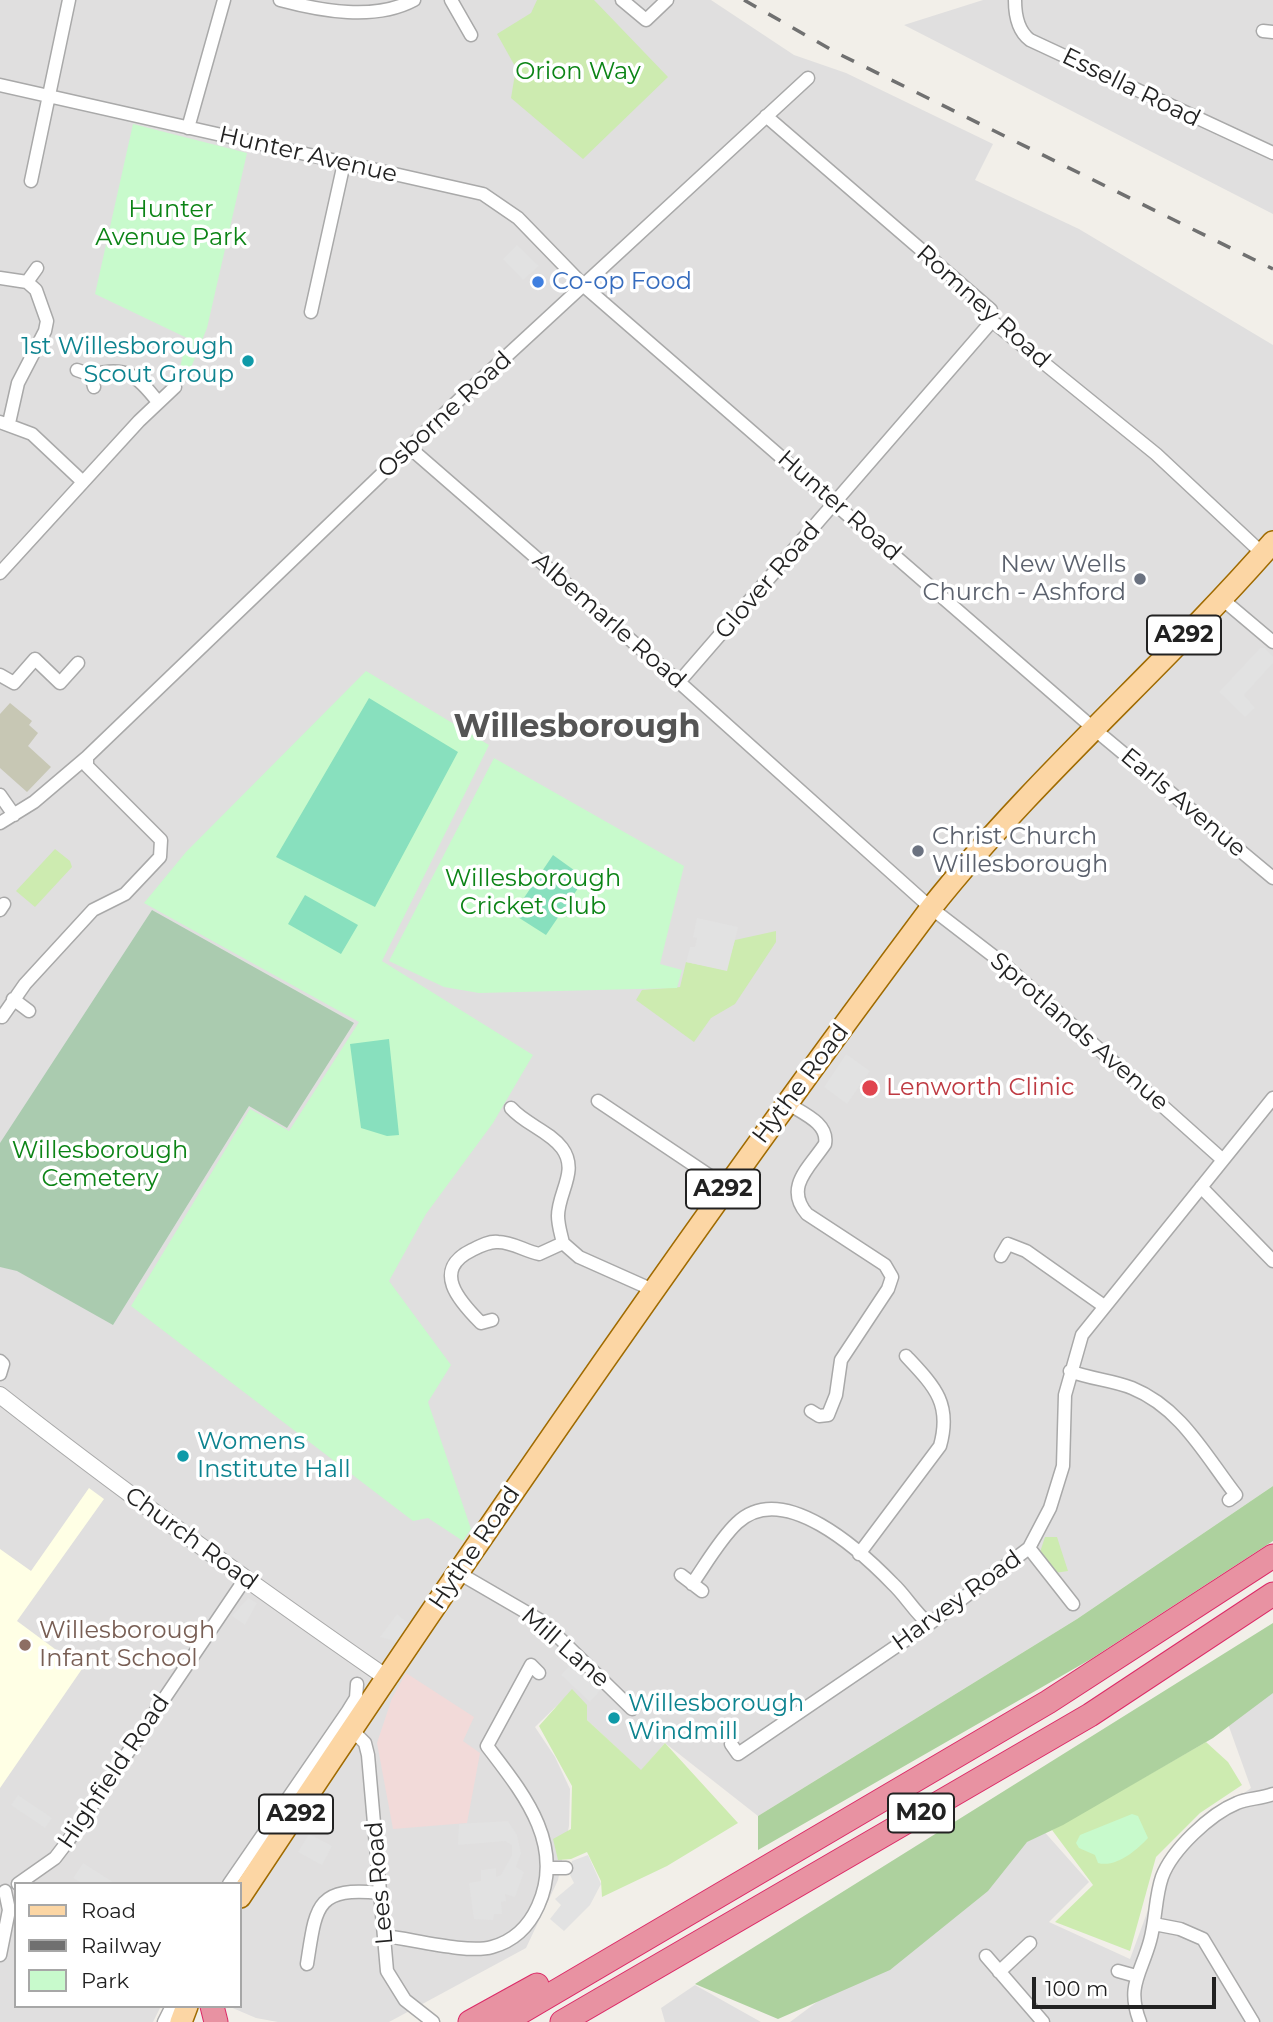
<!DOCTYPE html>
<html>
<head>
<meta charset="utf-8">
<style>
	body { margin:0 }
	#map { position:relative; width:1273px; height:2022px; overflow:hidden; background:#f2efe9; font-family:Montserrat,sans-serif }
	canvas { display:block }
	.legend { position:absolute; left:14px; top:1882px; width:228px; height:126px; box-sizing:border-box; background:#fff; border:2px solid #a7a7a7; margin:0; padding:9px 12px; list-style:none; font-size:21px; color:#222 }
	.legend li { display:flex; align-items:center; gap:14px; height:35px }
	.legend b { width:35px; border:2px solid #a7a7a7 }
	.scale { position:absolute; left:1032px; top:1977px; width:184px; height:32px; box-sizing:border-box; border:4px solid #222; border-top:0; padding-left:9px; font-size:21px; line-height:24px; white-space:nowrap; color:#222; -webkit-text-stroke:5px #fff; paint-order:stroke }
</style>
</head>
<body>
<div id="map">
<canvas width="1273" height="2022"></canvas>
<ul class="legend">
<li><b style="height:9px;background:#fcd6a4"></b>Road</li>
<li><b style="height:9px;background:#707070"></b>Railway</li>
<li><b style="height:19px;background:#c8facc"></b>Park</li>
</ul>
<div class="scale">100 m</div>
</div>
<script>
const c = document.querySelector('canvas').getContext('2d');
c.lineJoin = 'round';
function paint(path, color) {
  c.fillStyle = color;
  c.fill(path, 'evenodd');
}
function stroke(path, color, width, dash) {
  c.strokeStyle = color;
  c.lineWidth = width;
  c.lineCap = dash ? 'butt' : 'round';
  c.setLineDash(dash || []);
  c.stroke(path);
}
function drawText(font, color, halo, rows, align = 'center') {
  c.font = font + ' Montserrat,sans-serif';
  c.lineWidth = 7;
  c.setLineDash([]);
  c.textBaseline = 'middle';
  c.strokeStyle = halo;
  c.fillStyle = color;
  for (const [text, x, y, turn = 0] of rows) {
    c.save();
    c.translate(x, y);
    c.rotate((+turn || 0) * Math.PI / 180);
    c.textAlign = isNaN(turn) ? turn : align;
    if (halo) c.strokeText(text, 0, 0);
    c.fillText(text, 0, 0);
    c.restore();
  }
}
paint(new Path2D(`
	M0,0H711L794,55L846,73L993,144L975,180L1079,229L1273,345V1486L1077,1619L758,1816L665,1743L641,1771L587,1720L572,1691L535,1727L555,1757L570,1789L569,1826L558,1880L526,1948L389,2022H278L256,2018L228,2006H240V1884H16V2006H161L153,2022H0Z
	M983,0H1273V214L904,25Z
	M1273,1687V2022H790L911,1932L1041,1828L1089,1882L1049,1922L1130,1959L1148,1910L1188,1834L1251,1788L1228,1724Z
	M695,1985L761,2022H665L661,2008Z`), '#e0dfdf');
paint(new Path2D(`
	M406,1673L474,1717L463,1741L480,1753L467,1823L393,1829L377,1743L392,1698Z`), '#f2dad9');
paint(new Path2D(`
	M89,1488L104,1499L17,1621L82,1669L0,1788V1549L31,1571Z`), '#ffffe5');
paint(new Path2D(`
	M10,703L32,721L29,725L38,733L28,746L51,767L27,792L0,768V714Z`), '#c7c7b4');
paint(new Path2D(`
	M537,0H594L668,77L583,159L511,98L516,68L497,34L531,13Z
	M55,849L70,861L72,867L35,907L16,891Z
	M776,931V942L735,1004L711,1018L694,1042L636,1000L642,990L680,987L686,962L726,970L735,940Z
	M1045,1537H1057L1068,1571L1055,1573L1040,1552Z
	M572,1689L587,1705V1720L641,1770L665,1743L738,1823L667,1866L602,1897L601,1881L587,1852L571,1859L558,1860L553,1839L571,1829L572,1786L539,1726Z
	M1206,1742L1228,1762L1242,1785L1200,1813L1156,1857L1130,1951L1055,1922L1093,1885L1052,1830Z`), '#cdebb0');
paint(new Path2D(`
	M1273,1486V1541L1091,1659L758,1850V1816L1077,1619Z
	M1273,1623V1693L1213,1738L1063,1825L1027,1842L988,1891L890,1970L778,2019L695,1984Z`), '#add19e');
paint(new Path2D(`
	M152,910L354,1023L287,1128L249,1106L113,1325L17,1271L0,1267V1143Z`), '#aacbaf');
paint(new Path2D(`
	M133,124L247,153L207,328L186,380L176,384L187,338L95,294Z
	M366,671L489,745L382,961L533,1055L493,1123L426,1214L389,1281L451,1365L428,1402L471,1529L463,1541L428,1518L413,1521L131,1306L250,1109L289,1131L359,1022L144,903L186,852Z
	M494,758L684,866L660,964L682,970L677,988L479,993L444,987L389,961Z
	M1132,1814L1138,1816L1148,1838C1137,1850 1116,1868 1098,1863L1095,1855L1079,1848L1076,1843L1080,1835Z`), '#c8facc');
paint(new Path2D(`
	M369,698L458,752L375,907L276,857Z
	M553,855L585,878L546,935L513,914Z
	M305,895L358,925L341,954L288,924Z
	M389,1039L399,1135L387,1136L361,1128L350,1044Z`), '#88e0be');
paint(new Path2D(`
	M517,245L539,266L523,280L503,259Z
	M1260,648H1265L1273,657V663L1244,695L1255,708L1245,717L1219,692Z
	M697,918L738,927L727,971L686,962L690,947H695L697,938L693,937Z
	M846,1054L870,1071L847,1104L824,1087Z
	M248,1598L257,1603L245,1625L232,1616Z
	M397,1614L409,1624L401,1637L396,1641L380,1637Z
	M575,1660L604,1686L590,1702L561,1675Z
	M18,1795L52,1818L45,1828L11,1805Z
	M508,1821L517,1835L521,1853L516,1867L524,1872L515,1897L505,1894L506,1901L501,1902L502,1914H494L493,1920L474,1919L469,1883L481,1881V1870L496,1868V1877L501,1875L512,1855V1845L505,1841L458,1845L459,1824Z
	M309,1834L332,1846L322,1865L298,1852Z
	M588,1855L601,1884L590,1905L564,1931L550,1919L561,1905L555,1899L574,1883L570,1875L572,1861Z
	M83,1863L116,1884H83L73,1878Z`), '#e2e2e2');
const minor = new Path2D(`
	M280,0C321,11 375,21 414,0
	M451,0L471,35
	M622,0L646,20L667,0
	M1015,0C1015,15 1018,31 1030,40L1273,153
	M1263,31L1273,32
	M0,85L483,194L518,218L584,286L1093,728L1273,878
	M766,116L991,310L992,321L1156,454L1263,554
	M188,128L224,0
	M31,181L69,0
	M0,278L27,282L36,290L47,321L45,331L18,383L9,423
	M27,282L37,268
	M311,312L344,163
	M77,370L91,375
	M94,387L91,375C126,365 137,375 158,402
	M0,422L32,434L83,482
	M410,448L679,682L931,908L1005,965L1223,1160
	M0,573L139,421L175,387
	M1222,599L1273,642
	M0,675L14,683L35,659L60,683L78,663
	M679,682L992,321
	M0,795L14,815
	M0,823L34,802L87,757L461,398L808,78
	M0,910L4,904
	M13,999L29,1011
	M2,1017L25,984L93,910L125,894L160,857L161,840L87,766V757
	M598,1101L725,1186
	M787,1103C802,1113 829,1123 825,1144C809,1168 784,1187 807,1214L885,1265L892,1277L888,1289L841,1360L836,1395L828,1415L819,1416L811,1411
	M511,1108C525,1124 549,1131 562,1148C579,1171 558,1192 558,1216C558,1225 561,1234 563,1243L579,1257L653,1290
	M1201,1187L1273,1261
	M1001,1256L1008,1244L1026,1251L1104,1306
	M492,1320L481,1323C459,1301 431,1270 472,1250C480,1246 489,1241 498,1242C512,1242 525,1251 539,1254L563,1243
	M0,1361L3,1364L0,1374
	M1070,1371C1090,1379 1112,1380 1132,1388C1181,1408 1205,1455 1236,1495L1229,1500
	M1029,1548L1073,1604
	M859,1554L940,1446C952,1403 934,1386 906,1356
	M457,1572L543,1622L632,1709
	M681,1575L702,1591
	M692,1584C706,1564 720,1539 737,1523C783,1479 861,1551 893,1584C906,1596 915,1613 929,1624
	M353,1731L365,1743L368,1755L387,1971L405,2000L433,2022
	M731,1744L738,1754L929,1624L1029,1548L1050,1508L1063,1466L1065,1395L1082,1335L1273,1098
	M547,1868H566
	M18,1884L55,1858L68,1841L245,1579
	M229,1884L348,1711L356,1698L357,1684
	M1154,1924L1180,1929L1203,1939L1253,2022
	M385,1936C412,1939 468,1954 492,1947C514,1941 529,1926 538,1906C566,1844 522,1792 487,1746L531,1665L539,1673
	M0,1955L9,1910L5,1891
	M986,1956L1043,2022
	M307,1964C316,1907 315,1886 380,1893
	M1118,1971L1136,1976
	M999,1972L1030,1943
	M164,2022L172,2006
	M1140,2022C1126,1986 1141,1974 1150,1941C1156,1920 1155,1897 1162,1877C1172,1850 1210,1814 1237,1803C1248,1798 1261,1799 1273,1794`);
const tertiary = new Path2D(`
	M0,1395C126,1494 256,1587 387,1678`);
const primary = new Path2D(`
	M240,1897C462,1562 690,1230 931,908C1035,777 1163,668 1273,542
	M181,2022L187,2006`);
const motorway = new Path2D(`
	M212,2006L216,2022
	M470,2022L537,1985
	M504,2022L1048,1702L1273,1556
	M562,2022L1090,1715L1273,1594`);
stroke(minor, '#a9a9a9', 15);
stroke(tertiary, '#a9a9a9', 18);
stroke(primary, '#a06b00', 24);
stroke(motorway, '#dc2a67', 25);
stroke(minor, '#fff', 12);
stroke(tertiary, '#fff', 16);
stroke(primary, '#fcd6a4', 21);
stroke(motorway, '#e892a2', 23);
stroke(new Path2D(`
	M744,0L837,53L1273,269`), '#707070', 3.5, [14, 14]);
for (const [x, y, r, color] of [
	[538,282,7,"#3f7fe0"],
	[248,361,7,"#0f9aa8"],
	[1140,579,7,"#6b7280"],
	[918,851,7,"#6b7280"],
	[870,1088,9,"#e0444e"],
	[183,1456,7,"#0f9aa8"],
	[25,1645,7,"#8d6e63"],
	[614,1718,7,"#0f9aa8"]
]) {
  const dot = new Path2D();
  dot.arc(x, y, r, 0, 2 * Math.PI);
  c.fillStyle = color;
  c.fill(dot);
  stroke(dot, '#fff', 2.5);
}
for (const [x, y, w] of [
	[1184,635,74],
	[723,1189,74],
	[921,1813,66],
	[296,1814,74]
]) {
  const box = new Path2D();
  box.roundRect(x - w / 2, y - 19.5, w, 39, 5);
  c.fillStyle = '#fff';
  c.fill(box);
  stroke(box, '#222', 2);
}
drawText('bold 23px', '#222', null, [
	["A292",1184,635],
	["A292",723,1189],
	["M20",921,1813],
	["A292",296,1814]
]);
drawText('24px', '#0c8416', '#fff', [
	["Orion Way",578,72],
	["Hunter",171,210],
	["Avenue Park",171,238],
	["Willesborough",533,879],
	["Cricket Club",533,907],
	["Willesborough",100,1151],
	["Cemetery",100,1179]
]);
drawText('24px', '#222', '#fff', [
	["Essella Road",1131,88,26],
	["Hunter Avenue",308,155,13],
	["Romney Road",983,307,42],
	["Osborne Road",445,415,-43],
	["Hunter Road",839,506,41],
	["Glover Road",768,581,-49],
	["Albemarle Road",609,621,41],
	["Earls Avenue",1183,803,40],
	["Sprotlands Avenue",1079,1032,41],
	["Hythe Road",801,1084,-53],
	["Church Road",191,1539,36],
	["Hythe Road",475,1548,-56],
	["Harvey Road",957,1601,-36],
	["Mill Lane",565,1648,41],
	["Highfield Road",114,1772,-56],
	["Lees Road",380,1883,-95]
]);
drawText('24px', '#366cbe', '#fff', [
	["Co-op Food",552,282]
], 'left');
drawText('24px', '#0d838f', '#fff', [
	["1st Willesborough",234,347,"right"],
	["Scout Group",234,375,"right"],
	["Womens",197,1442],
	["Institute Hall",197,1470],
	["Willesborough",628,1704],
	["Windmill",628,1732]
], 'left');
drawText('24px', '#5b616d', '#fff', [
	["New Wells",1126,565],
	["Church - Ashford",1126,593],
	["Christ Church",932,837,"left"],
	["Willesborough",932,865,"left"]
], 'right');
drawText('24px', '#be3a42', '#fff', [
	["Lenworth Clinic",886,1088]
], 'left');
drawText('24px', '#785e54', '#fff', [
	["Willesborough",39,1631],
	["Infant School",39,1659]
], 'left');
drawText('bold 32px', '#555', '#fff', [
	["Willesborough",577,728]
]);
</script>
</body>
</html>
